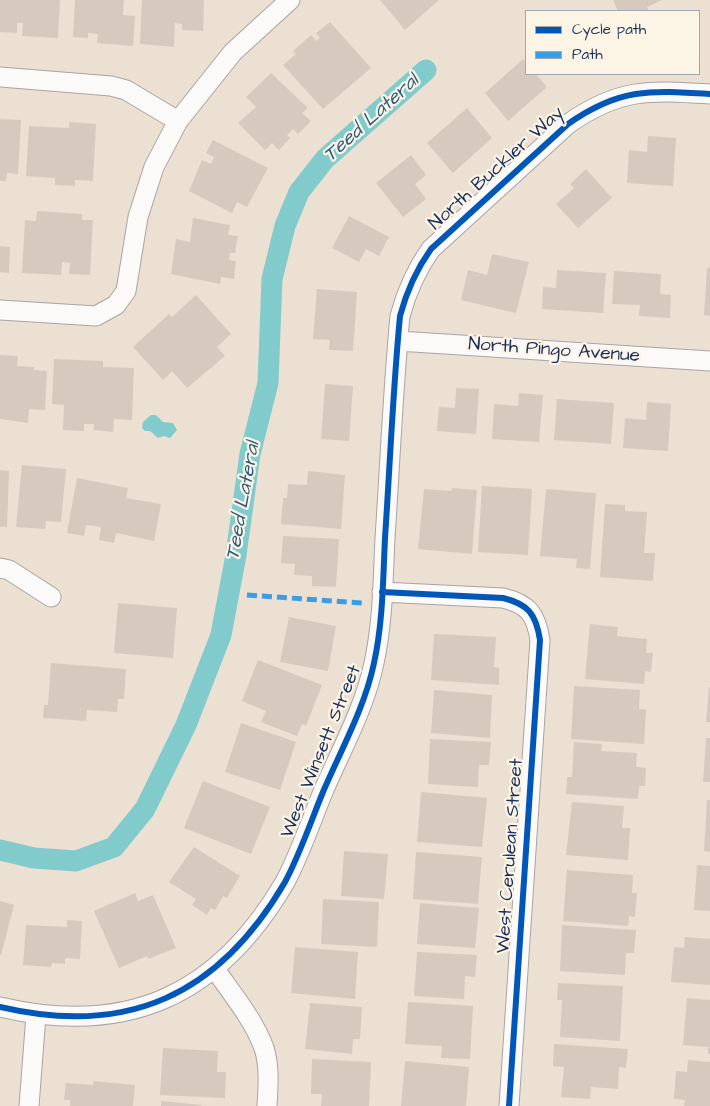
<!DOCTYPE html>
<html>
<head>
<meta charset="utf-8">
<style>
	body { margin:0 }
	#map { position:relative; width:710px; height:1106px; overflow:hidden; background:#ece0d2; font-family:"Architects Daughter",sans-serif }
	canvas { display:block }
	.legend { position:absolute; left:525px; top:10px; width:175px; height:65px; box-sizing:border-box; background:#fcf5e5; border:1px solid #a2a6af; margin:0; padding:6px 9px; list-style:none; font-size:15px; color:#1b2f5e }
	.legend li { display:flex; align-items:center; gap:10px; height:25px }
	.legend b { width:25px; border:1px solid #a2a6af }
</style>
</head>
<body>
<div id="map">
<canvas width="710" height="1106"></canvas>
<ul class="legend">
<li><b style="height:6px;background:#0057b8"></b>Cycle path</li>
<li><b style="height:6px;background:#3b9de6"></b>Path</li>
</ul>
</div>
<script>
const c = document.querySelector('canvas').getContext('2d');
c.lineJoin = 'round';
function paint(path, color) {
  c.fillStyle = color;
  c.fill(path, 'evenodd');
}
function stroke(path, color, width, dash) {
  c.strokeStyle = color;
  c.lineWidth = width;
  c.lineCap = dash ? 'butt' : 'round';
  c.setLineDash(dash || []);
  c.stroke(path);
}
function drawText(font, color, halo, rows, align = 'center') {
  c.font = font + ' "Architects Daughter",sans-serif';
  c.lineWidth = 4.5;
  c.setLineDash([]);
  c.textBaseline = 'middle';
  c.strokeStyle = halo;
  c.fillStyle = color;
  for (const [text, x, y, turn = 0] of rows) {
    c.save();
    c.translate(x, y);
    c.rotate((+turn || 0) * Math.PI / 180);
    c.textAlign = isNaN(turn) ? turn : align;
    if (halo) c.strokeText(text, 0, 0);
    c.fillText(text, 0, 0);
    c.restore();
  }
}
paint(new Path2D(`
	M151,415H156L163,422L173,423L177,430L170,438L164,436L158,438L150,431H145L142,428L143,422Z`), '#82cbcc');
stroke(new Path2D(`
	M0,850L34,858L76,861L114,847L145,809L186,725L221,635L236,555L250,454L268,383L272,279L285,226L299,192L325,159L426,70`), '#82cbcc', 21);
paint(new Path2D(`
	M0,0H60L58,38L22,36L23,23H17V33L0,32Z
	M75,0H124L123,15L135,16L133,46L97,43L98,34L88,33V38L73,37Z
	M142,0H204L203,31L182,30V24L175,23L174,47L140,44Z
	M380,0H439L405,30Z
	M613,0H662L647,7L649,11H618Z
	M330,22L371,68L323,109L283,65L296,54L293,51L311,35L316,41L320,38L316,33Z
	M523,59L526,62V74H536L547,87L508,121L485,93Z
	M271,73L308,108L302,113L311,121L298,134L293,129L287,135L290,138L279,150L272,143L265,150L238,123L256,107L246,97Z
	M467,108L492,138L453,173L427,143Z
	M0,119L21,120L18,174L7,173L6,181H0Z
	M69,122L96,124L93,181L75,180V186L55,185V178L26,176L29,126L69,128Z
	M648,136L676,138L673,186L627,183L629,150L647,152Z
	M213,140L268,168L247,207L237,202L232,213L189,191L202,160L211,164L214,157L206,153Z
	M411,155L426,175L415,184L426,199L403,217L376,183Z
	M586,169L612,198L578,228L556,204L574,188L570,184Z
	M37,211L82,214V220H93L90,275L69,274L70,263L62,262L61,275L22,273L25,220L36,221Z
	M349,216L389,237L379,256L366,249L359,262L332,248Z
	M193,218L230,225L228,235L238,236L235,253H230L229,260L236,261L234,279L221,277L220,284L171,274L176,239L190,242Z
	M0,246L10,247L9,273L0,272Z
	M492,254L529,262L516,313L461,300L468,270L487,275Z
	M707,268H710V316L704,315Z
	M557,270L606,273L603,313L542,309L543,287L556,288Z
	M614,271L661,274L660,294L671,295L670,318L639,316L640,305L612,304Z
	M317,289L357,292L353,351L329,350L330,340L313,339Z
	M196,295L231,334L217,347L225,356L187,388L172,371L163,380L133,347L169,314L172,317Z
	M0,355L18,356L17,366L34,367V370L47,371L45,410L29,409L28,423L0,419Z
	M54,359L103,361V367L134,368L132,420L114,419L113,432L94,430V424H84V431L63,430L64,405L52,404Z
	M325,384L353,386L349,441L321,439Z
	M456,388L479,389L476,434L437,431L439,407L455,408Z
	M519,393L543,395L539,442L492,439L494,404L518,406Z
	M557,399L614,403L611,444L554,440Z
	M647,402L671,404L668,451L623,448L625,418L646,420Z
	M22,465L66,469L61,522L46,521L45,529L16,527Z
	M0,470L9,471L7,527H0Z
	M308,471L345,475L341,529L281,524L283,498H287L288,484L307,485Z
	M77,478L128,488L126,498L161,504L154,541L116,533L114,543L99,540L101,527L86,525L84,536L67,533Z
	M482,486L532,489L528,555L478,552Z
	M452,488L477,490L472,554L418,549L424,489L451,491Z
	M546,489L596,493L590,569L576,568L577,559L540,556Z
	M605,504L625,505V511L647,512L644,553H655L653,581L600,577Z
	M283,536L339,539L336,587L312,586V576L294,575L295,564L281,563Z
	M118,603L177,608L173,658L114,653Z
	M289,617L336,626L328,671L280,662Z
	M590,624L618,627L617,636L647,639L646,653H653L651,672L645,671L644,684L585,679Z
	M434,634L496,637L494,667L499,668V685L431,680Z
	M258,660L322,685L306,726L302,724L297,736L261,722L266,711L242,701Z
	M51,663L126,669L124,699H118L117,712L87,710L86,721L43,718L44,705H48Z
	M574,686L640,690L639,709H646L644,744L571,739Z
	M709,687H710V722H706Z
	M434,690L492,695L490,738L431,733Z
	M241,723L296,742L280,790L225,772Z
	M706,738H710V782H703Z
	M430,739L491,742L489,765H479L478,787L428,784Z
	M574,742L602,744L601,751L637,753L636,767L646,768L645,786H639L638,799L566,794L567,777H572Z
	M203,781L270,807L251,854L184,828Z
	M421,792L487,798L482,847L417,842Z
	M707,800H710V852L704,851Z
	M572,802L624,806L622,828H630L628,860L566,855Z
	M194,847L240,876L227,898L223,896L215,910L211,908L207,915L192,905L196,899L169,882Z
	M344,851L388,854L384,899L341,896Z
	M416,852L482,857L478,904L413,899Z
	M697,865L710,866V911L694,910Z
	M567,870L633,875L632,893H637L635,917L629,916L628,926L563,921Z
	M135,893L138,901L153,895L176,948L148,959L147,956L119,968L94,911Z
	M323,899L379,902L377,947L321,944Z
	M0,901L14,905L1,955H0Z
	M420,903L479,908L475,948L417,944Z
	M67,920L82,921L80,959L65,958V964L52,963L51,967L23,965L26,925L67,927Z
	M562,925L636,930L634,953H626L625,975L560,971Z
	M685,937L710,939V985L671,982L674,947L684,948Z
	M295,947L358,952L355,999L291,993Z
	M417,952L477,955L475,977L465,976L464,999L414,996Z
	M558,983L623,986L620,1041L560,1037L562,1000H557Z
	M687,998L710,1000V1054H708V1047L683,1045Z
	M408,1002L473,1006L470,1059L441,1058L442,1046L405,1044Z
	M310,1003L362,1007L360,1039H353L352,1054L305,1049Z
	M554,1044L628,1049L626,1068L619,1067L618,1089L591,1087L590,1099L561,1097L564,1067L553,1066Z
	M163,1048L218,1051L217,1072H226L225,1098L160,1095Z
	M312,1059L371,1062L369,1106H321L322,1094H311Z
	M688,1060L710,1062V1106H684L685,1100L674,1099L676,1071L687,1072Z
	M405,1061L469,1067L466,1106H401Z
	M93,1081L135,1085L133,1106H70V1100H64L66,1083L93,1085Z
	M161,1101L202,1105V1106H161Z`), '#d7c9be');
const minor = new Path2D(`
	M0,77L111,86L126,90L178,121
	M0,310L96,316L116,305L126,291L138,217L154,167L178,121L233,52L290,0
	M398,341L710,361
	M0,568L9,570L51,597
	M382,592L503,598C528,604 536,614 540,640L509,1106
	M215,969C232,994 254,1020 264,1048C270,1067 268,1087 267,1106
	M0,1007C128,1037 219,995 285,882C300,854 311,821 323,792C341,750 365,707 374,663C383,622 383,579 385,538C390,464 393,389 400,316C407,290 416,270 431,249L568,124C619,88 650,90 710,94
	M29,1106L36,1015`);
stroke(minor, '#a8a4a2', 21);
stroke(minor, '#fcfaf8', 19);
stroke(new Path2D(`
	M247,595L362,603`), '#3b9de6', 5, [10, 5]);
stroke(new Path2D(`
	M382,592L503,598C528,604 536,614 540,640L509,1106
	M0,1007C128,1037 219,995 285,882C300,854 311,821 323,792C341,750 365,707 374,663C383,622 383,579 385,538C390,464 393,389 400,316C407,290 416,270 431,249L568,124C619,88 650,90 710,94`), '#0057b8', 6);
drawText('19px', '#1b2f5e', '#fcf5e5', [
	["North Buckler Way",497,169,-42],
	["North Pingo Avenue",554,351,4],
	["West Winsett Street",322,752,-68],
	["West Cerulean Street",511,856,-86]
]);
drawText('italic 20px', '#2c5b7e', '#fcf5e5', [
	["Teed Lateral",372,119,-42],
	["Teed Lateral",244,501,-80]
]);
</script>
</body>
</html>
